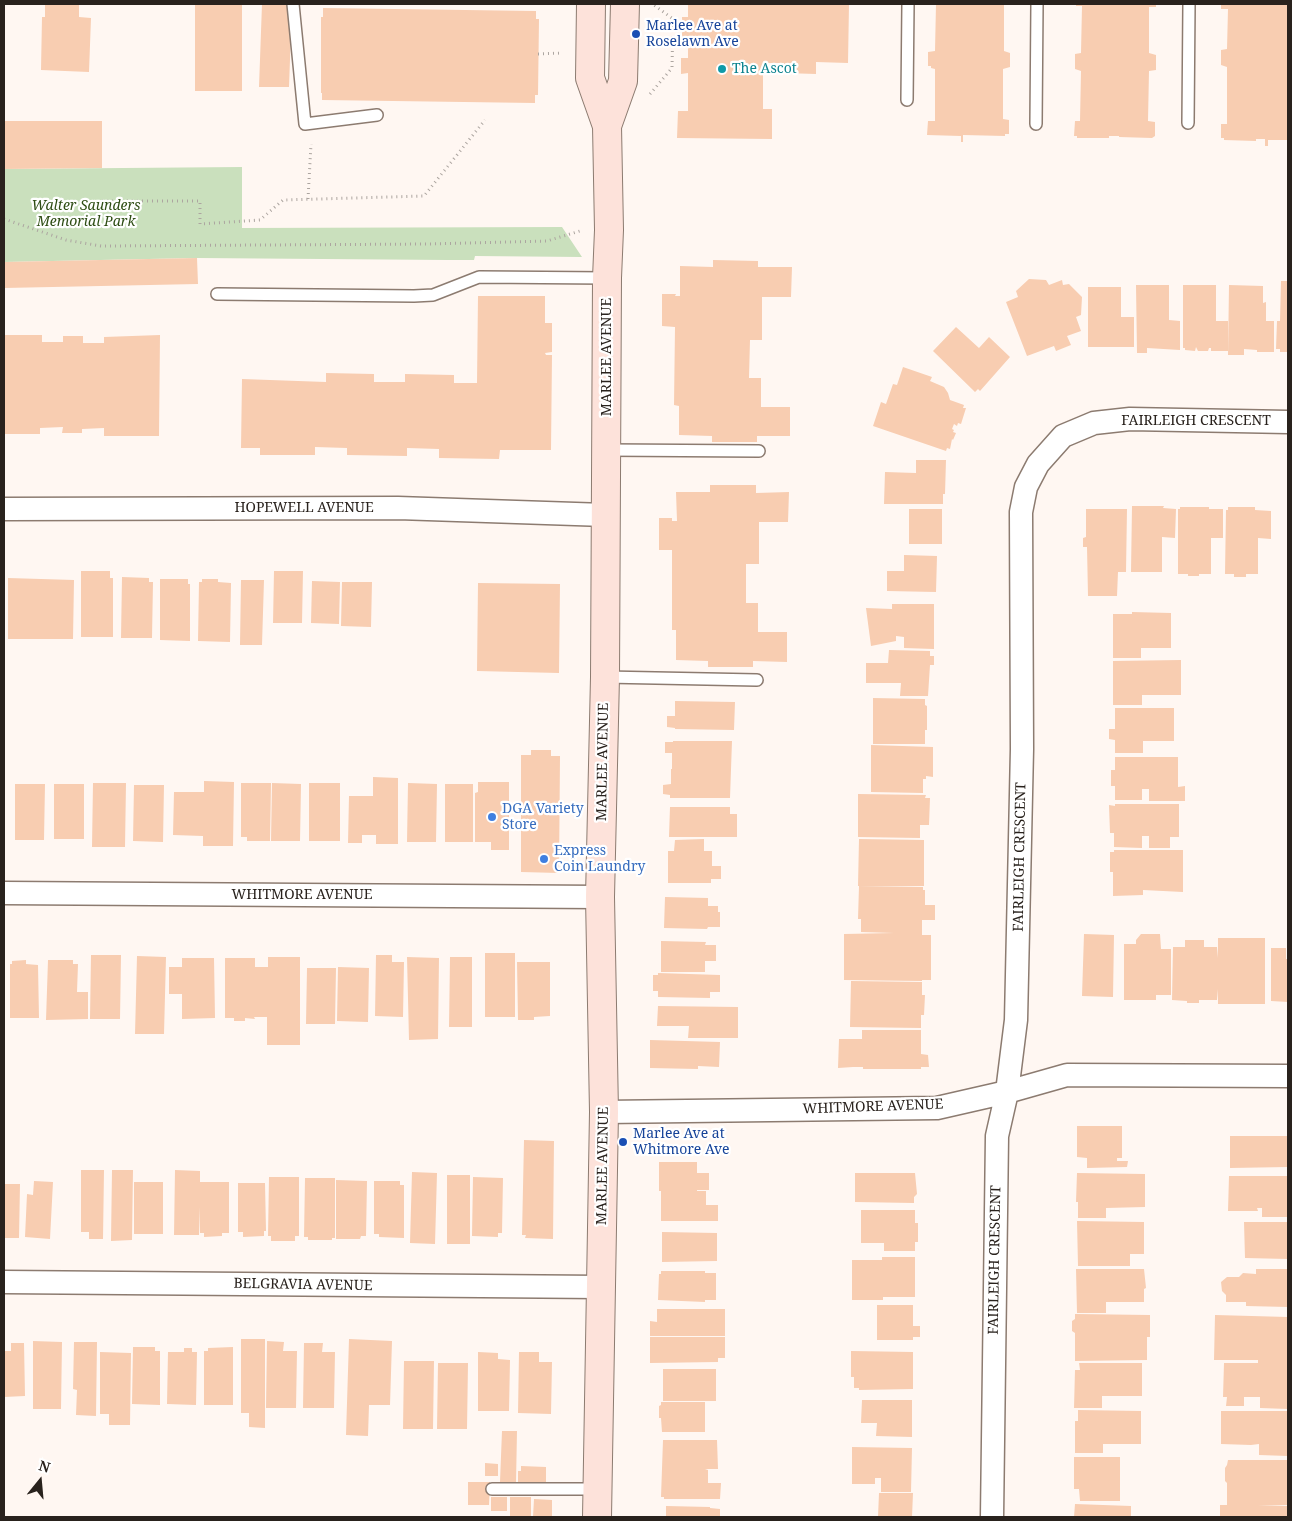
<!DOCTYPE html>
<html>
<head>
<meta charset="utf-8">
<style>
	body { margin:0 }
	#map { position:relative; width:1292px; height:1521px; overflow:hidden; background:#fff7f2; font-family:"Noto Serif",serif }
	canvas { display:block }
	.frame { position:absolute; inset:0; border:5px solid #29221d; pointer-events:none }
	.north { position:absolute; left:15px; top:1456px; width:50px; height:50px; -webkit-text-stroke:4px #fff; paint-order:stroke; rotate:17deg; font-size:14px; font-weight:700; line-height:20px; text-align:center; color:#29221d }
	.north::after { content:''; display:block; margin:auto; width:18px; height:22px; background:#29221d; clip-path:polygon(50% 0,100% 100%,50% 72%,0 100%) }
</style>
</head>
<body>
<div id="map">
<canvas width="1292" height="1521"></canvas>
<div class="frame"></div>
<div class="north">N</div>
</div>
<script>
const c = document.querySelector('canvas').getContext('2d');
c.lineJoin = 'round';
function paint(path, color) {
  c.fillStyle = color;
  c.fill(path, 'evenodd');
}
function stroke(path, color, width, dash) {
  c.strokeStyle = color;
  c.lineWidth = width;
  c.lineCap = dash ? 'butt' : 'round';
  c.setLineDash(dash || []);
  c.stroke(path);
}
function drawText(font, color, halo, rows, align = 'center') {
  c.font = font + ' "Noto Serif",serif';
  c.lineWidth = 4.5;
  c.setLineDash([]);
  c.textBaseline = 'middle';
  c.strokeStyle = halo;
  c.fillStyle = color;
  for (const [text, x, y, turn = 0] of rows) {
    c.save();
    c.translate(x, y);
    c.rotate((+turn || 0) * Math.PI / 180);
    c.textAlign = isNaN(turn) ? turn : align;
    if (halo) c.strokeText(text, 0, 0);
    c.fillText(text, 0, 0);
    c.restore();
  }
}
paint(new Path2D(`
	M242,167V228L562,227L582,257L475,256L474,260H448L197,258L4,262V169Z`), '#cae0bd');
paint(new Path2D(`
	M45,4H79V17L91,18L89,72L41,70L42,17H45Z
	M195,4H242V91H195Z
	M262,4H292L289,87H259Z
	M688,4H849L848,63L816,62V74L784,73V63H763V109H772V139L677,138L678,111H688V73L681,74V58H688V47H682V17H688Z
	M936,4H1004V51L1010,53V67L1003,69V119L1009,120V134H1005V136L963,135V142H961V136L927,135L928,121H935V69L931,68V66H928V52L935,51Z
	M1076,4H1156V7H1149V53L1156,55V70L1149,71L1148,121L1155,122V136L1152,138L1119,137V136H1109V138H1077V136H1074L1075,121H1080L1081,71L1075,69V54L1081,53L1082,6H1076Z
	M1221,4H1288V140H1268V146H1265V139H1256V141L1224,140V138H1221V124H1227V67L1221,65V50L1227,49L1228,9H1221Z
	M323,8L536,11V19H539L538,95H535V103L322,100V93H321V17H323Z
	M4,121H102V168L4,169Z
	M197,258L198,284L4,288V262Z
	M713,260L758,261V267H792L791,297H762V340H750L749,378H761V407H790V436H757V442H712V436L679,435V406L674,405L675,327L662,326V294H676L675,296H680V266L713,267Z
	M1029,279L1046,280L1049,285L1062,280L1063,285L1069,284L1082,297L1081,315L1076,317L1081,331L1067,336L1071,345L1056,351L1054,346L1027,356L1006,302L1018,297L1016,291Z
	M1281,281H1288V352H1280V349H1276L1277,321H1280Z
	M1136,285H1169V320L1180,321V350L1147,348V353H1137Z
	M1183,285H1216V321H1228V351H1211V348H1209L1208,351H1198L1196,347L1195,351L1185,350V348H1183Z
	M1229,285L1263,286V303L1266,302V321H1274V352H1257V350L1244,349V355H1228Z
	M1088,287H1121V317H1134V347H1088Z
	M478,296H545V323H552V352L545,353L546,355H552L551,450H500L499,459L439,458V449L407,448V456L347,455V448L315,447V455H260V448H241L242,379L326,382V373L374,374V382H405V374L454,375V383H477Z
	M956,327L979,348L989,337L1010,357L980,391L978,389L975,392L933,351Z
	M4,335H42V342H63V336H83V343H104V337L160,335L159,436H104V428L82,429V433H62L63,427L40,428V434H4Z
	M903,367L932,377L930,381L944,387L948,393L950,400L964,405L963,408H966L961,424L958,423L957,426L954,424L952,429L954,430L953,432L956,433L953,440L952,439L950,449L947,448L946,451L873,426L881,402L886,404L893,384L897,385Z
	M916,460H946L945,494H943V504H884L885,472L916,473Z
	M710,485H756V493L789,492L788,522H759V564H746V603H758V632H787V662L753,661V667H708V661L676,660V630H672V550H659V518H672V521H677L676,492H710Z
	M1132,506H1164L1163,508L1176,509L1175,538L1162,537V572H1131Z
	M1180,507H1209V509H1223V538H1211V574H1199V576H1188V574H1178V509H1180Z
	M1228,507H1255V510L1271,511V539L1258,538V574H1246V577H1234V574H1225L1226,510H1228Z
	M909,509H942V544H909Z
	M1086,509H1127L1126,572H1118L1117,596H1088L1087,547H1083V538L1086,537Z
	M904,555L937,556L936,592L887,591V571H904Z
	M81,571H110V578H113V637H81Z
	M274,571H303L302,623H273Z
	M122,577L149,578V582H153L152,638H121Z
	M8,578L74,580L73,639H8Z
	M160,579H188V584H190V641L160,640Z
	M202,579H218V582L231,583L230,642L198,641L199,582H202Z
	M241,580H264L262,645H240Z
	M312,581L340,582L339,624L311,623Z
	M342,582H372L371,627L341,626Z
	M478,583L560,584L559,673L477,671Z
	M892,604H934V649L904,648V637L896,636V641L871,646L866,608L892,609Z
	M1132,612L1171,613V648H1141V658H1113V614H1132Z
	M889,650L930,651V656H934V665H930L928,696H900L901,683H866V663H888Z
	M1181,660V695H1142V705H1113V661Z
	M873,698L925,699V705L927,706V730H925V744H873Z
	M675,701L735,702L734,730L675,729V728L667,727V716H675Z
	M1115,708H1174V741H1143V753H1115V740L1109,739V729H1115Z
	M673,741H732L730,798H670V795L663,794V785L671,784V769H672V753H665V742H673Z
	M871,745L933,747V777L926,776V779H923V793L871,792Z
	M531,750H551V756H560L559,873L521,872V755H531Z
	M1115,757H1178V787L1185,786V801H1149V789H1142V800H1115V786H1111V770H1115Z
	M373,777L398,778V844H376V835H362V843H348L349,796H373Z
	M204,781L234,782L233,846H203V836L173,835L174,792H204Z
	M478,782H509V850H491V842H475V793L478,792Z
	M93,783H126L125,847H92Z
	M241,783H271L270,841H247V837H241Z
	M272,783L301,784L300,841H271Z
	M309,783H340V841H309Z
	M408,783L437,784L436,842H407Z
	M15,784H45L44,840H15Z
	M54,784H84V839H54Z
	M445,784H473V842H445Z
	M134,785H164L163,842L133,841Z
	M858,794L926,795L925,798H930L929,825H920V838L858,837Z
	M1115,804H1179V837H1170V848H1149V836H1142V848L1114,847V833H1110L1109,805L1115,806Z
	M670,807H730V814H737V837H669Z
	M704,839V851H712V866H721V879H711V883H668V851H674L675,840Z
	M859,839L924,840V886H858Z
	M1114,850H1183V892L1143,890V895L1113,896V872H1110V852H1114Z
	M859,886L923,887V890H925V905H935V920H922V935H931V980H922V981L844,980V934L894,933L861,932V919H858Z
	M665,897L708,898V906H718V912H720V927H708L707,929L664,928Z
	M1084,934L1114,935L1113,997L1082,996Z
	M1141,934H1160L1161,949H1171V995H1156V1000H1124V944H1136V940Z
	M1218,938H1265V1004H1218V989L1217,1000H1199V1003H1187V1001L1172,1000L1173,947H1185V940H1204V947H1217L1218,958Z
	M661,941L706,942L705,945H716V961H705V972H661Z
	M1271,948H1286V959H1288V1002L1271,1001Z
	M485,953H515V1017H485Z
	M91,955H121L120,1019H90Z
	M376,955H392V962H404L403,1017L375,1016Z
	M137,956L166,957L164,1034H135Z
	M268,957H300V1045H267V1017H254L255,1019L245,1018V1021H234V1018H225V958H255V967H268Z
	M407,957L439,958L438,1039L409,1040Z
	M450,957H472V1027H449Z
	M182,958H214L215,1018L182,1019V994H169V967H182Z
	M26,960V964L38,965L39,1018H10V964H12V961Z
	M48,960H73V964H78L77,992H88V1019L46,1020Z
	M517,962H550V1016L534,1017V1020H518Z
	M338,967L369,968L368,1022L337,1021Z
	M307,968H336L335,1024H306Z
	M658,973L720,975V992H710V998L658,997V991H653V975H658Z
	M851,981L922,982V995H925L924,1015H921V1028L850,1027Z
	M658,1006L738,1007V1038H688L689,1026H657Z
	M862,1030H921V1054L928,1055L929,1067H921V1069H863V1067H853L838,1068L839,1039H862Z
	M650,1040L720,1042L719,1067L698,1066V1069L650,1068Z
	M1077,1126H1122V1158H1117V1161H1128L1127,1167L1087,1168V1158L1077,1157Z
	M1230,1136H1288V1167L1230,1168Z
	M524,1140L554,1141L553,1239L525,1238L526,1235H522Z
	M659,1162H697V1173H709V1190H697V1191H706V1205H718V1221H661V1191H659Z
	M81,1170H104L103,1239H89V1232H81Z
	M112,1170H133L132,1240L111,1241Z
	M175,1170L200,1171V1182H229V1233H222V1236L204,1237V1233H200V1207L199,1235H174Z
	M412,1172L437,1173L435,1244L410,1243Z
	M855,1173H915L917,1194L914,1197V1203L855,1202Z
	M1077,1173L1145,1174V1207L1106,1208V1218H1078V1202H1076Z
	M447,1175H470V1244H447Z
	M1229,1176H1288V1217H1262V1208H1257L1258,1211H1228Z
	M269,1177H299V1236H295V1241H271V1236H268Z
	M473,1177L503,1178L502,1233H498V1237L472,1236Z
	M305,1178H335V1238H332V1240H308V1237H304Z
	M336,1180L367,1181L366,1236H361L360,1239H336Z
	M34,1181L53,1182L50,1239L25,1237L27,1194L33,1195Z
	M374,1181H400V1185H404V1238L379,1237V1234H374Z
	M134,1182H163V1234H134Z
	M238,1183H265L266,1231H264V1236L243,1237V1232H238Z
	M4,1184H20L19,1238H4Z
	M861,1210H915V1223H918V1242H915V1251H884V1243H861Z
	M1077,1221L1144,1222V1254H1130V1266H1078Z
	M1244,1222H1288V1259L1245,1258Z
	M662,1232L717,1233V1261L662,1262Z
	M882,1257H915V1297H883V1300H852V1260H882Z
	M1076,1269H1144L1146,1288L1144,1289V1302H1106V1313H1077Z
	M1256,1269H1288V1307L1246,1306V1302H1226V1295L1222,1291L1221,1282L1227,1277H1239L1243,1273L1256,1274Z
	M661,1271H705V1273H716V1300H705V1302L658,1300L659,1274H661Z
	M877,1305H913V1326H920V1337H913V1340H877Z
	M657,1309H725V1336H650V1321L657,1322Z
	M1075,1314L1150,1315V1337H1147V1360L1075,1361V1333L1072,1331V1321L1075,1319Z
	M1215,1315L1288,1317V1409L1260,1408V1397H1244V1406H1226L1227,1397H1223L1224,1363H1258V1360H1214Z
	M650,1337H725V1358H718V1362L650,1363Z
	M241,1339H265V1428L249,1427V1413H241Z
	M349,1339L392,1341L390,1405H369L368,1436L346,1435Z
	M33,1341L62,1342L61,1409H33Z
	M267,1341L284,1342L283,1351H297L296,1408H266Z
	M74,1342H97L96,1416L76,1415L77,1390L73,1389Z
	M11,1343H24L25,1396L4,1397V1351H11Z
	M304,1343H323L322,1352H335L334,1408H303Z
	M133,1347H155V1351H160V1405L132,1404Z
	M233,1347V1405H204V1351H208V1348Z
	M184,1348H192V1352H197L196,1405L167,1404L168,1352H184Z
	M851,1351L913,1352V1389L859,1390V1388H854V1377H851Z
	M100,1352L131,1353L130,1425H109V1414H100Z
	M478,1352L498,1353V1359L510,1360L509,1411H478Z
	M519,1352H539V1362H552L551,1414L518,1413Z
	M404,1361H434L433,1429H403Z
	M438,1363H468L467,1429H437Z
	M1079,1363H1142V1396H1102V1408H1074L1075,1370H1080Z
	M663,1369H716V1401H663Z
	M862,1400H912V1437L876,1436L877,1423H861Z
	M661,1402H705V1432H662L661,1418H659V1406L661,1405Z
	M1078,1410L1141,1411V1444H1103V1453H1075V1421H1078Z
	M1221,1411H1288V1456L1259,1455V1444L1251,1445L1221,1444Z
	M502,1431H517L516,1483L500,1482Z
	M663,1440H717L718,1469H705L708,1470V1483H721L720,1499H664V1497H661Z
	M852,1447L912,1448L911,1492H881V1478H875V1484H852Z
	M1074,1457H1120V1501H1080L1079,1489H1074Z
	M1228,1460H1288V1505L1258,1506H1288V1517H1220V1505H1227V1483L1225,1481V1468L1227,1465Z
	M485,1463L498,1464V1476H485Z
	M521,1466L546,1467V1482H518V1471H521Z
	M468,1482H490L489,1505H468Z
	M879,1493H913L912,1517H878Z
	M491,1497H507V1511H491Z
	M510,1497H531V1517H510Z
	M534,1499L552,1500V1517H533Z
	M1075,1504L1131,1506V1517H1074Z
	M666,1506L710,1507V1508L720,1509V1517H666Z`), '#f8cdb1');
const lane = new Path2D(`
	M293,4L305,124L377,115
	M907,100L908,4
	M1188,123L1189,4
	M1036,124L1037,4
	M217,294L414,296L433,295L479,277L607,278
	M607,450L759,451
	M605,677L757,680
	M492,1489H597`);
const street = new Path2D(`
	M4,509L398,508L605,515
	M4,893L600,897
	M604,1112L937,1108L1007,1092L1067,1075L1288,1076
	M4,1282L601,1287
	M992,1517L997,1136L1007,1092L1016,1020L1022,749L1021,512L1026,487L1038,464L1063,436L1094,423L1130,419L1288,422`);
const secondary = new Path2D(`
	M591,4L590,78L607,126L609,230L607,278L605,677L600,897L604,1112L597,1517
	M607,126L623,81L625,4`);
stroke(lane, '#8c7b70', 14);
stroke(street, '#8c7b70', 25);
stroke(secondary, '#8c7b70', 30);
stroke(new Path2D(`
	M538,54L562,53
	M650,94L672,68L673,19L654,5
	M308,199L311,144
	M102,201H200V224L260,220L283,200L424,196L485,120
	M4,219L66,240L101,246L429,244L547,241L580,231`), '#aca5a0', 3, [1, 4]);
stroke(lane, '#fff', 11);
stroke(street, '#fff', 22);
stroke(secondary, '#fde2da', 28);
for (const [x, y, r, color] of [
	[636,34,5,"#1a4fb4"],
	[722,69,5,"#0f9aa8"],
	[492,817,5,"#3f7fe0"],
	[544,859,5,"#3f7fe0"],
	[623,1142,5,"#1a4fb4"]
]) {
  const dot = new Path2D();
  dot.arc(x, y, r, 0, 2 * Math.PI);
  c.fillStyle = color;
  c.fill(dot);
  stroke(dot, '#fff', 2);
}
drawText('14px', '#164399', '#fff', [
	["Marlee Ave at",646,26],
	["Roselawn Ave",646,42],
	["Marlee Ave at",633,1134],
	["Whitmore Ave",633,1150]
], 'left');
drawText('14px', '#0d838f', '#fff', [
	["The Ascot",732,69]
], 'left');
drawText('italic 14px', '#2e4d14', '#fff', [
	["Walter Saunders",86,206],
	["Memorial Park",86,222]
]);
drawText('14px', '#29221d', '#fff', [
	["MARLEE AVENUE",607,357,-90],
	["FAIRLEIGH CRESCENT",1196,421],
	["HOPEWELL AVENUE",304,508],
	["MARLEE AVENUE",603,762,-89],
	["FAIRLEIGH CRESCENT",1020,857,-89],
	["WHITMORE AVENUE",302,895],
	["WHITMORE AVENUE",873,1107,-2],
	["MARLEE AVENUE",603,1166,-89],
	["FAIRLEIGH CRESCENT",995,1260,-89],
	["BELGRAVIA AVENUE",303,1285,1]
]);
drawText('14px', '#366cbe', '#fff', [
	["DGA Variety",502,809],
	["Store",502,825],
	["Express",554,851],
	["Coin Laundry",554,867]
], 'left');
</script>
</body>
</html>
